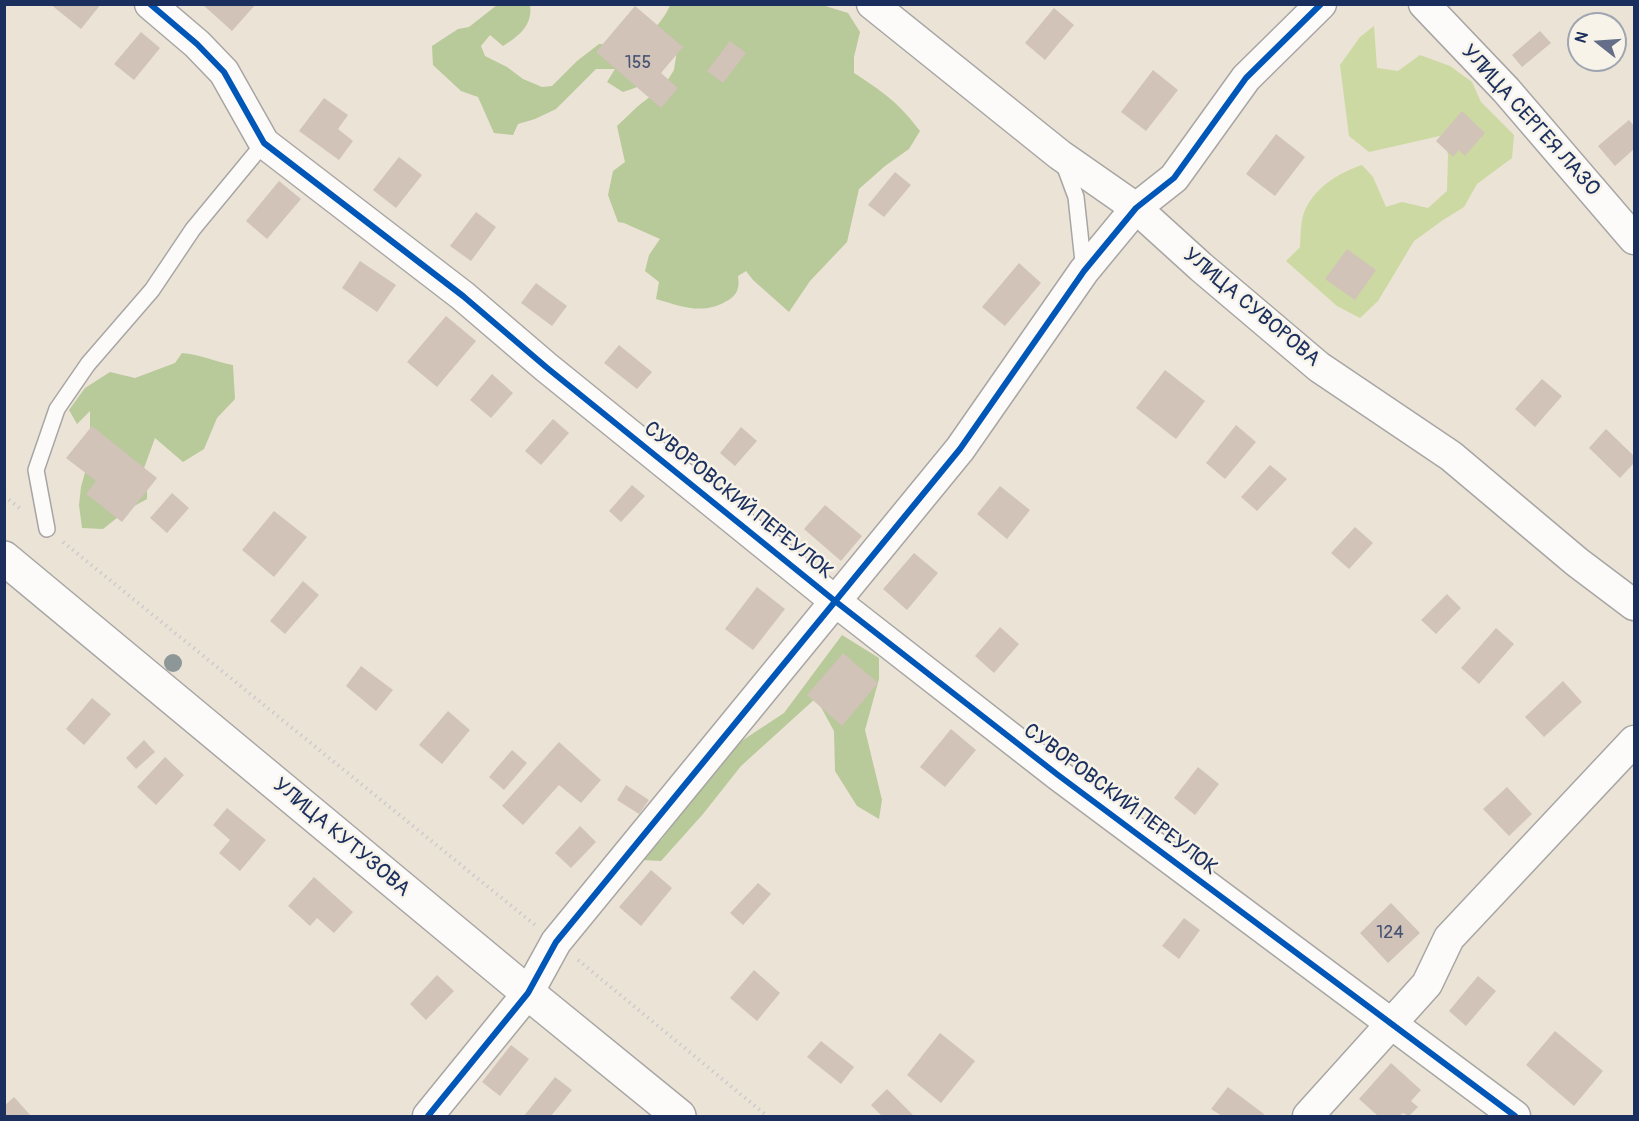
<!DOCTYPE html>
<html>
<head>
<meta charset="utf-8">
<style>
	body { margin:0 }
	#map { position:relative; width:1639px; height:1121px; overflow:hidden; background:#ebe3d6; font-family:Pangolin,sans-serif }
	canvas { display:block }
	.frame { position:absolute; inset:0; border:6px solid #1b2f5e; pointer-events:none }
	.north { position:absolute; left:1567px; top:12px; width:60px; height:60px; box-sizing:border-box; background:#f7f3e8; border:2px solid #9fa5b1; border-radius:50%; rotate:287deg; font-size:16px; font-weight:700; line-height:24px; text-align:center; color:#1b2f5e }
	.north::after { content:''; display:block; margin:auto; width:21px; height:27px; background:#646e88; clip-path:polygon(50% 0,100% 100%,50% 72%,0 100%) }
</style>
</head>
<body>
<div id="map">
<canvas width="1639" height="1121"></canvas>
<div class="frame"></div>
<div class="north">N</div>
</div>
<script>
const c = document.querySelector('canvas').getContext('2d');
c.lineJoin = 'round';
function paint(path, color) {
  c.fillStyle = color;
  c.fill(path, 'evenodd');
}
function stroke(path, color, width, dash) {
  c.strokeStyle = color;
  c.lineWidth = width;
  c.lineCap = dash ? 'butt' : 'round';
  c.setLineDash(dash || []);
  c.stroke(path);
}
function drawText(font, color, halo, rows, align = 'center') {
  c.font = font + ' Pangolin,sans-serif';
  c.lineWidth = 5;
  c.setLineDash([]);
  c.textBaseline = 'middle';
  c.strokeStyle = halo;
  c.fillStyle = color;
  for (const [text, x, y, turn = 0] of rows) {
    c.save();
    c.translate(x, y);
    c.rotate((+turn || 0) * Math.PI / 180);
    c.textAlign = isNaN(turn) ? turn : align;
    if (halo) c.strokeText(text, 0, 0);
    c.fillText(text, 0, 0);
    c.restore();
  }
}
paint(new Path2D(`
	M1374,26L1377,68L1398,71L1420,55L1450,66L1472,82L1481,102L1514,135L1512,158L1477,184L1464,207L1443,220L1414,241L1378,301L1360,318L1337,306L1286,261L1300,247C1301,234 1300,220 1306,208C1317,186 1339,173 1362,165L1373,177L1386,207L1402,202L1428,208L1447,191L1448,155L1444,135L1369,152L1349,136L1340,65L1360,37Z`), '#ccd9a2');
paint(new Path2D(`
	M497,5H530C533,25 519,36 503,46L490,35L481,46L485,56L507,67L523,79L542,87L552,86L577,61L599,44C608,44 624,48 632,45C647,39 665,19 670,5H822L848,13L860,32L854,57V73C882,91 899,103 920,131L909,149L885,166L859,189L847,242L810,281L789,312L753,280L746,271L738,276C740,289 737,296 725,302C702,315 680,306 656,299L659,282L645,271L649,255L660,239L624,223L618,222L608,195L613,171L625,162L617,126L638,106L664,86L674,70L677,50L646,84L623,92L607,82L615,69H596L556,109L535,119L518,124L513,135L494,133L478,97L461,91L433,65L432,46L458,29L469,27Z
	M182,353C199,354 216,362 233,365L235,399L217,418L204,449L183,462L155,438L144,468L147,482V499L127,510L103,529L82,528L79,505L81,487L90,454V411L77,424L69,410L85,388L110,372L135,378L175,363Z
	M842,635L879,658V679L865,730L882,800L879,819L857,806L835,771L834,731L816,698L741,766L703,814L661,861L642,860L662,839L703,784L740,742L784,713Z`), '#b8c99a');
paint(new Path2D(`
	M50,4H101L81,29Z
	M202,4H256L232,31Z
	M635,6L683,47L661,73L678,88L661,108L596,52Z
	M1054,8L1074,25L1045,60L1025,43Z
	M1540,31L1551,43L1522,67L1512,55Z
	M141,32L160,48L134,80L114,64Z
	M730,41L746,53L723,83L707,71Z
	M1153,70L1178,90L1146,131L1121,112Z
	M324,98L348,115L338,129L353,141L339,160L299,131Z
	M1462,111L1485,133L1465,156L1459,150L1453,157L1436,141Z
	M1629,120L1634,126V149L1615,166L1598,146Z
	M1276,134L1305,157L1275,196L1246,174Z
	M399,157L422,175L396,208L373,190Z
	M895,172L911,185L884,217L868,205Z
	M279,181L301,199L267,239L246,221Z
	M476,212L496,227L471,261L450,246Z
	M1347,249L1376,270L1355,300L1325,279Z
	M360,261L396,285L377,312L342,288Z
	M1019,263L1041,283L1005,326L982,307Z
	M536,283L567,306L552,326L521,303Z
	M446,316L476,341L437,387L407,362Z
	M619,345L652,372L637,389L604,363Z
	M1165,370L1205,401L1176,439L1136,408Z
	M492,374L513,393L491,418L470,400Z
	M1542,379L1562,396L1535,427L1515,409Z
	M553,419L569,433L541,465L525,451Z
	M1236,425L1256,442L1225,479L1206,463Z
	M92,426L157,478L122,522L86,494L96,481L66,458Z
	M741,427L757,441L735,466L720,453Z
	M1606,429L1634,456V463L1620,478L1589,448Z
	M1270,465L1287,479L1257,511L1241,497Z
	M632,485L645,496L621,522L609,511Z
	M1000,486L1030,510L1007,539L977,514Z
	M172,493L189,508L167,533L150,518Z
	M825,505L862,536L841,561L804,529Z
	M274,511L307,537L274,577L242,550Z
	M1355,527L1373,543L1349,569L1331,553Z
	M914,553L938,573L907,610L883,589Z
	M303,581L319,595L285,634L270,621Z
	M757,587L785,609L753,650L725,629Z
	M1447,594L1461,608L1436,634L1421,620Z
	M1000,627L1019,644L994,673L975,656Z
	M1496,628L1514,644L1479,684L1461,668Z
	M843,653L878,683L842,726L807,695Z
	M361,666L393,690L376,711L346,686Z
	M1563,681L1582,702L1544,737L1525,717Z
	M92,698L111,714L84,745L66,729Z
	M448,711L470,730L442,764L419,745Z
	M951,729L976,750L945,787L920,767Z
	M144,740L155,752L136,769L126,758Z
	M559,742L601,780L581,803L559,785L523,825L502,806Z
	M512,750L527,763L504,790L489,777Z
	M165,757L184,775L156,805L137,787Z
	M1198,767L1219,784L1195,815L1174,798Z
	M626,785L649,800L639,814L617,800Z
	M1507,787L1532,814L1509,836L1483,809Z
	M227,808L266,840L240,871L219,853L230,840L213,825Z
	M580,826L596,842L571,868L555,853Z
	M651,870L672,888L641,926L619,907Z
	M314,877L353,912L334,933L317,918L310,926L288,906Z
	M758,883L771,894L743,925L730,913Z
	M1391,903L1420,933L1388,963L1360,933Z
	M1184,918L1200,930L1179,959L1162,946Z
	M754,970L780,993L757,1021L730,998Z
	M437,975L454,991L426,1020L410,1004Z
	M1478,976L1496,991L1466,1026L1449,1011Z
	M1555,1031L1603,1071L1574,1106L1526,1065Z
	M940,1033L975,1061L941,1103L907,1075Z
	M821,1041L854,1067L841,1084L807,1057Z
	M511,1045L529,1059L500,1096L482,1082Z
	M1391,1063L1421,1090L1411,1101L1418,1107L1409,1116L1403,1113L1399,1116H1378L1359,1099Z
	M555,1077L572,1090L551,1116H524Z
	M1228,1087L1264,1114L1263,1116H1222L1211,1109Z
	M887,1089L914,1116H882L871,1105Z
	M14,1097L31,1116H4V1106Z`), '#d1c3b8');
const lane = new Path2D(`
	M1063,162L1076,197L1084,271
	M47,529L36,470L57,409L88,364L152,290L193,229L264,143`);
const street = new Path2D(`
	M150,4L197,44L224,72L264,143L463,296L546,367L835,601L1058,775L1515,1116
	M872,4L1060,155L1136,208L1201,267L1319,367L1451,456L1577,562L1634,605
	M1424,4L1506,90L1634,239
	M428,1116L528,993L556,942L960,449L1084,271L1136,208L1174,178L1246,78L1321,4
	M1308,1116L1427,984L1449,938L1634,741`);
const secondary = new Path2D(`
	M4,558L528,993L679,1116`);
stroke(lane, '#a8a6a4', 18);
stroke(street, '#a8a6a4', 33);
stroke(secondary, '#a8a6a4', 36);
stroke(new Path2D(`
	M4,496L22,510
	M63,542L535,925
	M578,960L767,1116`), '#cccbcc', 4, [1.5, 4.5]);
stroke(lane, '#fcfbf9', 15);
stroke(street, '#fcfbf9', 30);
stroke(secondary, '#fcfbf9', 33);
stroke(new Path2D(`
	M150,4L197,44L224,72L264,143L463,296L546,367L835,601L1058,775L1515,1116
	M428,1116L528,993L556,942L960,449L1084,271L1136,208L1174,178L1246,78L1321,4`), '#0057b8', 6);
c.fillStyle = '#8e9797';
for (const [x, y] of [
	[173,663]
]) {
  c.beginPath();
  c.arc(x, y, 9, 0, 2 * Math.PI);
  c.fill();
}
drawText('18px', '#485474', null, [
	["155",638,63],
	["124",1390,933]
]);
drawText('21px', '#1b2f5e', '#f7f3e8', [
	["УЛИЦА СЕРГЕЯ ЛАЗО",1530,121,48],
	["УЛИЦА СУВОРОВА",1251,308,40],
	["СУВОРОВСКИЙ ПЕРЕУЛОК",738,501,39],
	["СУВОРОВСКИЙ ПЕРЕУЛОК",1120,800,37],
	["УЛИЦА КУТУЗОВА",341,838,40]
]);
</script>
</body>
</html>
